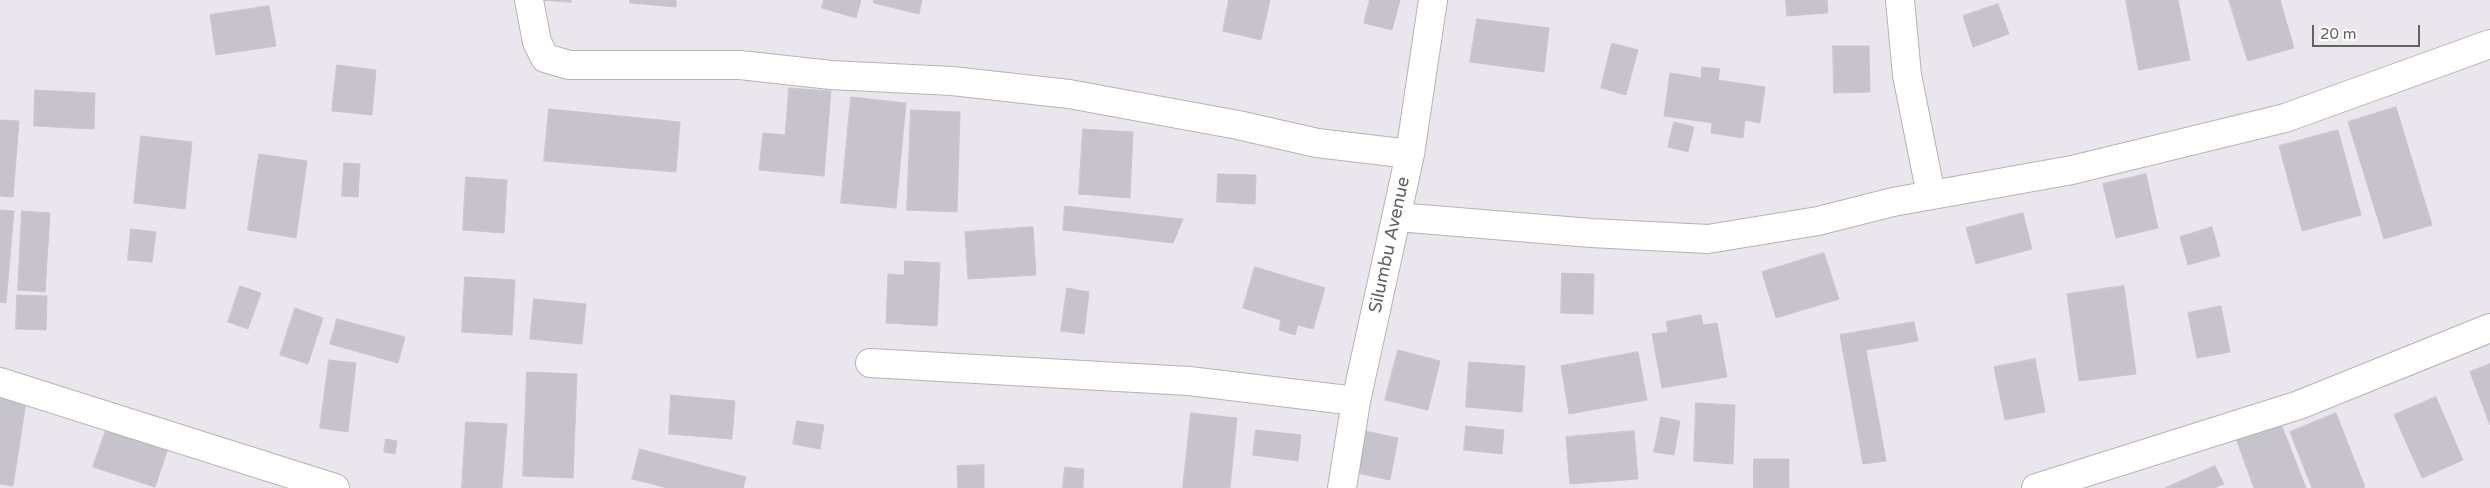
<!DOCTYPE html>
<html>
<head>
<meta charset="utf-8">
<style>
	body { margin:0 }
	#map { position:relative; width:2490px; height:488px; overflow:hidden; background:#ebe5ee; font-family:"Varela Round",sans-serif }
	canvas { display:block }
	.scale { position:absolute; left:2312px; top:25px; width:108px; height:22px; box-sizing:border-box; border:2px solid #61645c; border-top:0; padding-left:6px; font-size:15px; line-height:18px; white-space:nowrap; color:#61645c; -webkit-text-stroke:4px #fff; paint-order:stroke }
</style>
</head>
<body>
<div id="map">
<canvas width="2490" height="488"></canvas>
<div class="scale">20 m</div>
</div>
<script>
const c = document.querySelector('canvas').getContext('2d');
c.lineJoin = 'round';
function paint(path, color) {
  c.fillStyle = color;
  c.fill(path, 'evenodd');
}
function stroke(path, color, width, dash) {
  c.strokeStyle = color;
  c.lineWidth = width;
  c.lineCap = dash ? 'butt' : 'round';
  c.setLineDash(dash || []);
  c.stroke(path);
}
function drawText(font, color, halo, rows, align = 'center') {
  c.font = font + ' "Varela Round",sans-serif';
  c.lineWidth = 5;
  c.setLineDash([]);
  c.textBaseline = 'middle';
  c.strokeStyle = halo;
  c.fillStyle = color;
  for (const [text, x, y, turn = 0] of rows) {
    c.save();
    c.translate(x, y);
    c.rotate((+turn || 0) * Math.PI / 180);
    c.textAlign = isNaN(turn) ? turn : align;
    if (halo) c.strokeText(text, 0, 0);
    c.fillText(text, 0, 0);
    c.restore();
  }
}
const building = new Path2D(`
	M542,0H571V2Z
	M630,0H676V7L630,3Z
	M824,0H861L856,18L822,8Z
	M874,0H922L919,14L874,3Z
	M1229,0H1270L1261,40L1223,31Z
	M1370,0H1400L1392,30L1364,23Z
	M1786,0H1827L1828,13L1787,16Z
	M2126,0H2178L2190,60L2139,70Z
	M2229,0H2280L2294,48L2248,61Z
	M1998,4L2009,34L1973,47L1963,16Z
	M269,6L276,46L216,55L210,15Z
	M1477,19L1549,28L1544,72L1470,62Z
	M1612,43L1638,50L1626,95L1601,88Z
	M1833,46H1869L1870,92L1834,93Z
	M337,65L376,70L372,115L332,111Z
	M1702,67L1720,69L1718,80L1765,87L1760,123L1745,120L1743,138L1711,133L1712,123L1664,116L1670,73L1701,78Z
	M789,88L831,91L824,176L759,170L763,133L785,135Z
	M35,90L95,93L94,129L34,126Z
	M851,97L906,103L896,208L841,203Z
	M2396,107L2432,225L2384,239L2348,122Z
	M549,109L680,122L676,172L544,161Z
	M911,110L960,112L957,212L907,210Z
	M0,120L19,121L13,197L0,196Z
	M1674,122L1694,127L1688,152L1668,147Z
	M1083,129L1133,132L1130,198L1079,194Z
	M2338,130L2361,215L2302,231L2279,146Z
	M141,136L192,142L185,209L134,203Z
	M259,154L307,161L296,238L248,230Z
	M344,163L360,164L358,197L342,196Z
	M1218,174L1256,175L1255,204L1217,202Z
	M2146,174L2158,228L2116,238L2103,184Z
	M466,177L507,180L504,233L463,230Z
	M1065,206L1183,219L1173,243L1063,230Z
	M0,210L14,211L6,303L0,302Z
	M22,211L50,213L45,292L18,290Z
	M2023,213L2032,249L1976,264L1966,228Z
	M1033,227L1036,275L968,279L965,232Z
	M2212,227L2220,256L2188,265L2180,237Z
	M131,229L156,232L152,262L128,260Z
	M1824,253L1839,299L1776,318L1762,272Z
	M905,261L940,263L937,326L886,323L888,274L904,275Z
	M1255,267L1325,288L1313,329L1298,325L1295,335L1279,330L1281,320L1243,308Z
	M1562,273L1594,274L1593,314L1561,313Z
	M465,277L515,280L512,335L462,332Z
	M240,286L261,293L248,329L228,322Z
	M2124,286L2136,374L2079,381L2067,294Z
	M1067,288L1089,292L1084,334L1061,331Z
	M17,295L47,296L46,330L16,329Z
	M534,299L586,304L582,344L530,339Z
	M2221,306L2230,352L2197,358L2188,313Z
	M295,308L323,318L308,364L280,355Z
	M1701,315L1703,325L1717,323L1727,377L1662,388L1652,334L1668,332L1666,322Z
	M337,319L405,337L398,363L330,344Z
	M1914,322L1918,341L1866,350L1886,461L1863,464L1840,335Z
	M1398,350L1440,361L1428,410L1385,400Z
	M1638,352L1647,400L1569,414L1561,366Z
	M2035,359L2045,412L2005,420L1994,367Z
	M329,360L356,363L348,432L320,428Z
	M1469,362L1525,366L1522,412L1466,407Z
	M2490,364V425L2470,372Z
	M527,372L577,374L573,478L523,476Z
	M671,395L735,401L732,439L669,434Z
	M2436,397L2463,460L2422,478L2394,415Z
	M0,398L26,402L13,486L0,484Z
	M1696,403L1735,405L1733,464L1694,461Z
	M1191,413L1237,418L1230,488H1183Z
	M2336,413L2365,487L2362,488H2312L2290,432Z
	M2278,416L2306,488H2254L2234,433Z
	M1661,417L1680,421L1674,455L1654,452Z
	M797,421L824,425L820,449L793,444Z
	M466,422L507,424L502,488H462Z
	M1466,426L1504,430L1502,454L1464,450Z
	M107,427L168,448L155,487L93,467Z
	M1256,430L1301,435L1298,461L1253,455Z
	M1365,431L1398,438L1390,480L1357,473Z
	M1634,431L1638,479L1570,484L1566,437Z
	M386,439L397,441L395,454L384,452Z
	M640,449L746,477L743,488H668L632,479Z
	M1754,459H1789V488H1754Z
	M984,465V488H958L957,466Z
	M2215,466L2224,484L2214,488H2165Z
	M1065,467L1084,469L1083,488H1063Z`);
paint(building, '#c7c3cc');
stroke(building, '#ccc3d3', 1);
const minor = new Path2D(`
	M529,0L537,42L545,58L569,65H740L831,75L952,81L1069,94L1238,125L1317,143L1410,154
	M1900,0L1907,75L1931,195
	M1397,217L1591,233L1708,239L1818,221L1893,202L2072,170L2285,118L2490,44
	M870,363L1189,381L1356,401
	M0,382L335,488
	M1342,488L1356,401L1410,154L1433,0
	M2036,488L2299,405L2490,328`);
stroke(minor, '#b3b6b0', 30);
stroke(minor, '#fff', 28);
drawText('18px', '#61645c', '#fff', [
	["Silumbu Avenue",1390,245,-78]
]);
</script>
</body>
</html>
